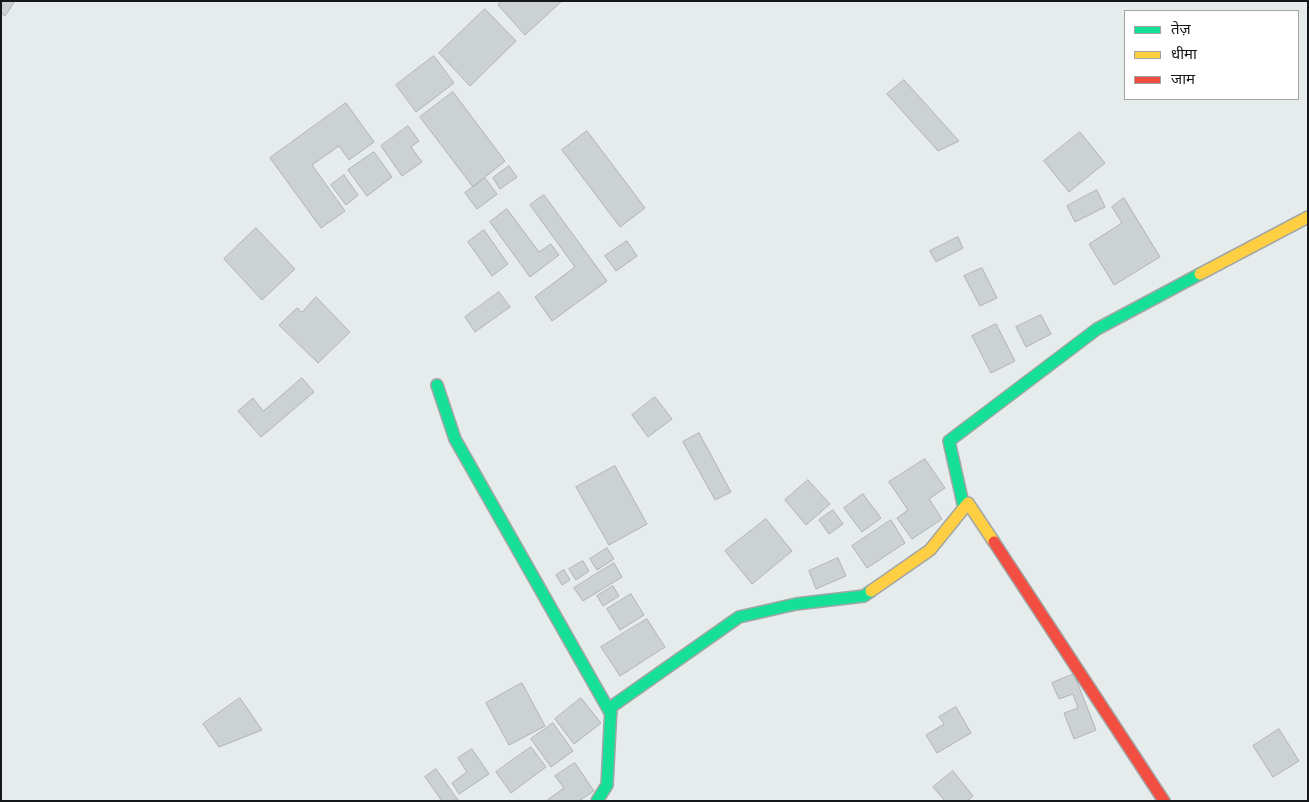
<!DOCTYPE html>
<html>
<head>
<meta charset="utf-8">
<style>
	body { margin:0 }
	#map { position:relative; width:1309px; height:802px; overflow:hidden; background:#e6ebec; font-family:"Public Sans","Noto Sans Devanagari",sans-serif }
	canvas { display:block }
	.frame { position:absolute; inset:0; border:2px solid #141819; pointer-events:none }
	.legend { position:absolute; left:1124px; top:10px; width:175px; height:90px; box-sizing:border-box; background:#fff; border:1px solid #a1a3a3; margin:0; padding:6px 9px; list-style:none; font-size:15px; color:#141819 }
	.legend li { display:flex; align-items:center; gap:10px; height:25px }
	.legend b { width:25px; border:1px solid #a1a3a3 }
</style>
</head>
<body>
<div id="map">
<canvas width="1309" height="802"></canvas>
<div class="frame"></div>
<ul class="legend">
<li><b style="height:6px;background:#16e098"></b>तेज़</li>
<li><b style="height:6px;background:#ffcf43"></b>धीमा</li>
<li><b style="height:6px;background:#f24e42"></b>जाम</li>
</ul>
</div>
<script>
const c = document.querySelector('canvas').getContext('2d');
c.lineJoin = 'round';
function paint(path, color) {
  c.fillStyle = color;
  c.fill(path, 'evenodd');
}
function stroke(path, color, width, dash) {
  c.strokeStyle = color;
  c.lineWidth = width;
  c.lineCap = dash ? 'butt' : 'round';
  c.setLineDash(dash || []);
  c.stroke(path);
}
const building = new Path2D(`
	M1,1H15L5,16L1,13Z
	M502,1H562L525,35L498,5Z
	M485,9L516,41L470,86L439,53Z
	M434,56L454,83L416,112L396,85Z
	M904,80L959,141L938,151L887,94Z
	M453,92L505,161L473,187L420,117Z
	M346,103L374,142L349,160L339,146L312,165L345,211L321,228L270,158Z
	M408,126L419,141L411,147L422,162L402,176L381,146Z
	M587,131L645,208L620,227L562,150Z
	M1080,132L1105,163L1069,192L1044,161Z
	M374,152L392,177L367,196L348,170Z
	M509,166L517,177L500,189L493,178Z
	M344,175L358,195L346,205L331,185Z
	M485,178L497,194L477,209L465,193Z
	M1097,190L1105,207L1075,222L1067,206Z
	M544,195L607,281L552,321L535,297L575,267L530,205Z
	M1124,198L1160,257L1114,285L1089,244L1122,223L1112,207Z
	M507,209L539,252L551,244L559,255L530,277L490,222Z
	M256,228L295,269L262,300L224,259Z
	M484,230L508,264L492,276L468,242Z
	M958,237L963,248L936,262L930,251Z
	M627,241L637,256L616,271L605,256Z
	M982,268L997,298L980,306L964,276Z
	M499,292L510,307L475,332L465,317Z
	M316,297L350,332L318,363L279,325L297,308L302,312Z
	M1041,315L1051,334L1026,347L1016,327Z
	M996,324L1015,361L991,373L972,336Z
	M302,378L314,392L261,437L238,411L253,398L263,411Z
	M655,397L672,419L648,437L632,415Z
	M699,433L731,492L715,500L683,442Z
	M925,459L945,488L929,499L942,519L912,539L897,518L908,510L889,482Z
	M615,466L647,524L609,545L576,487Z
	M808,480L830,504L806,525L785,500Z
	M863,494L881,518L862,532L844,508Z
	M833,510L843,524L829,534L819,520Z
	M766,519L792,551L752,584L725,551Z
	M891,520L905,543L867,568L852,546Z
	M607,548L614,559L597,570L590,559Z
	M838,558L846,576L816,589L809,571Z
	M583,561L589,571L576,580L569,569Z
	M614,563L622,577L583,601L574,588Z
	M564,570L570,580L562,585L556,575Z
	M613,586L619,596L603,606L597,596Z
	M631,594L644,615L620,630L607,609Z
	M647,619L665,647L620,676L601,647Z
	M1074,674L1096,730L1074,739L1064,713L1078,708L1073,694L1059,699L1052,683Z
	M522,683L545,726L509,745L486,703Z
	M240,698L262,730L219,747L203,724Z
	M581,698L601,723L574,744L555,719Z
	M956,707L971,733L937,753L926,735L944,724L939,717Z
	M553,723L573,751L551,767L531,739Z
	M1279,729L1299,761L1273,777L1253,746Z
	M531,747L546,767L511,793L496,772Z
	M472,749L489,774L459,794L452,783L467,772L458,758Z
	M575,763L594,791L579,801H546L564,788L555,776Z
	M436,769L458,800L442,801L425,777Z
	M953,771L973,796L967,801H945L933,787Z`);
paint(building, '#ccd1d2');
stroke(building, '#aeb3b4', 1);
const fast = new Path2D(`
	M437,385L455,439L611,714
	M964,508L949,441L1097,329L1200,274
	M597,801L607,785L611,707L739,617L796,604L864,596L871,591`);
const slow = new Path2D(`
	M1200,274L1308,217
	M871,591L930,550L968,503L994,542`);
const jam = new Path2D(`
	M994,542L1164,801`);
stroke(fast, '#a2a6a7', 14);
stroke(slow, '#a2a6a7', 14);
stroke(jam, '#a2a6a7', 14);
stroke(fast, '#16e098', 11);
stroke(slow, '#ffcf43', 11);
stroke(jam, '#f24e42', 11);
</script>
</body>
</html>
